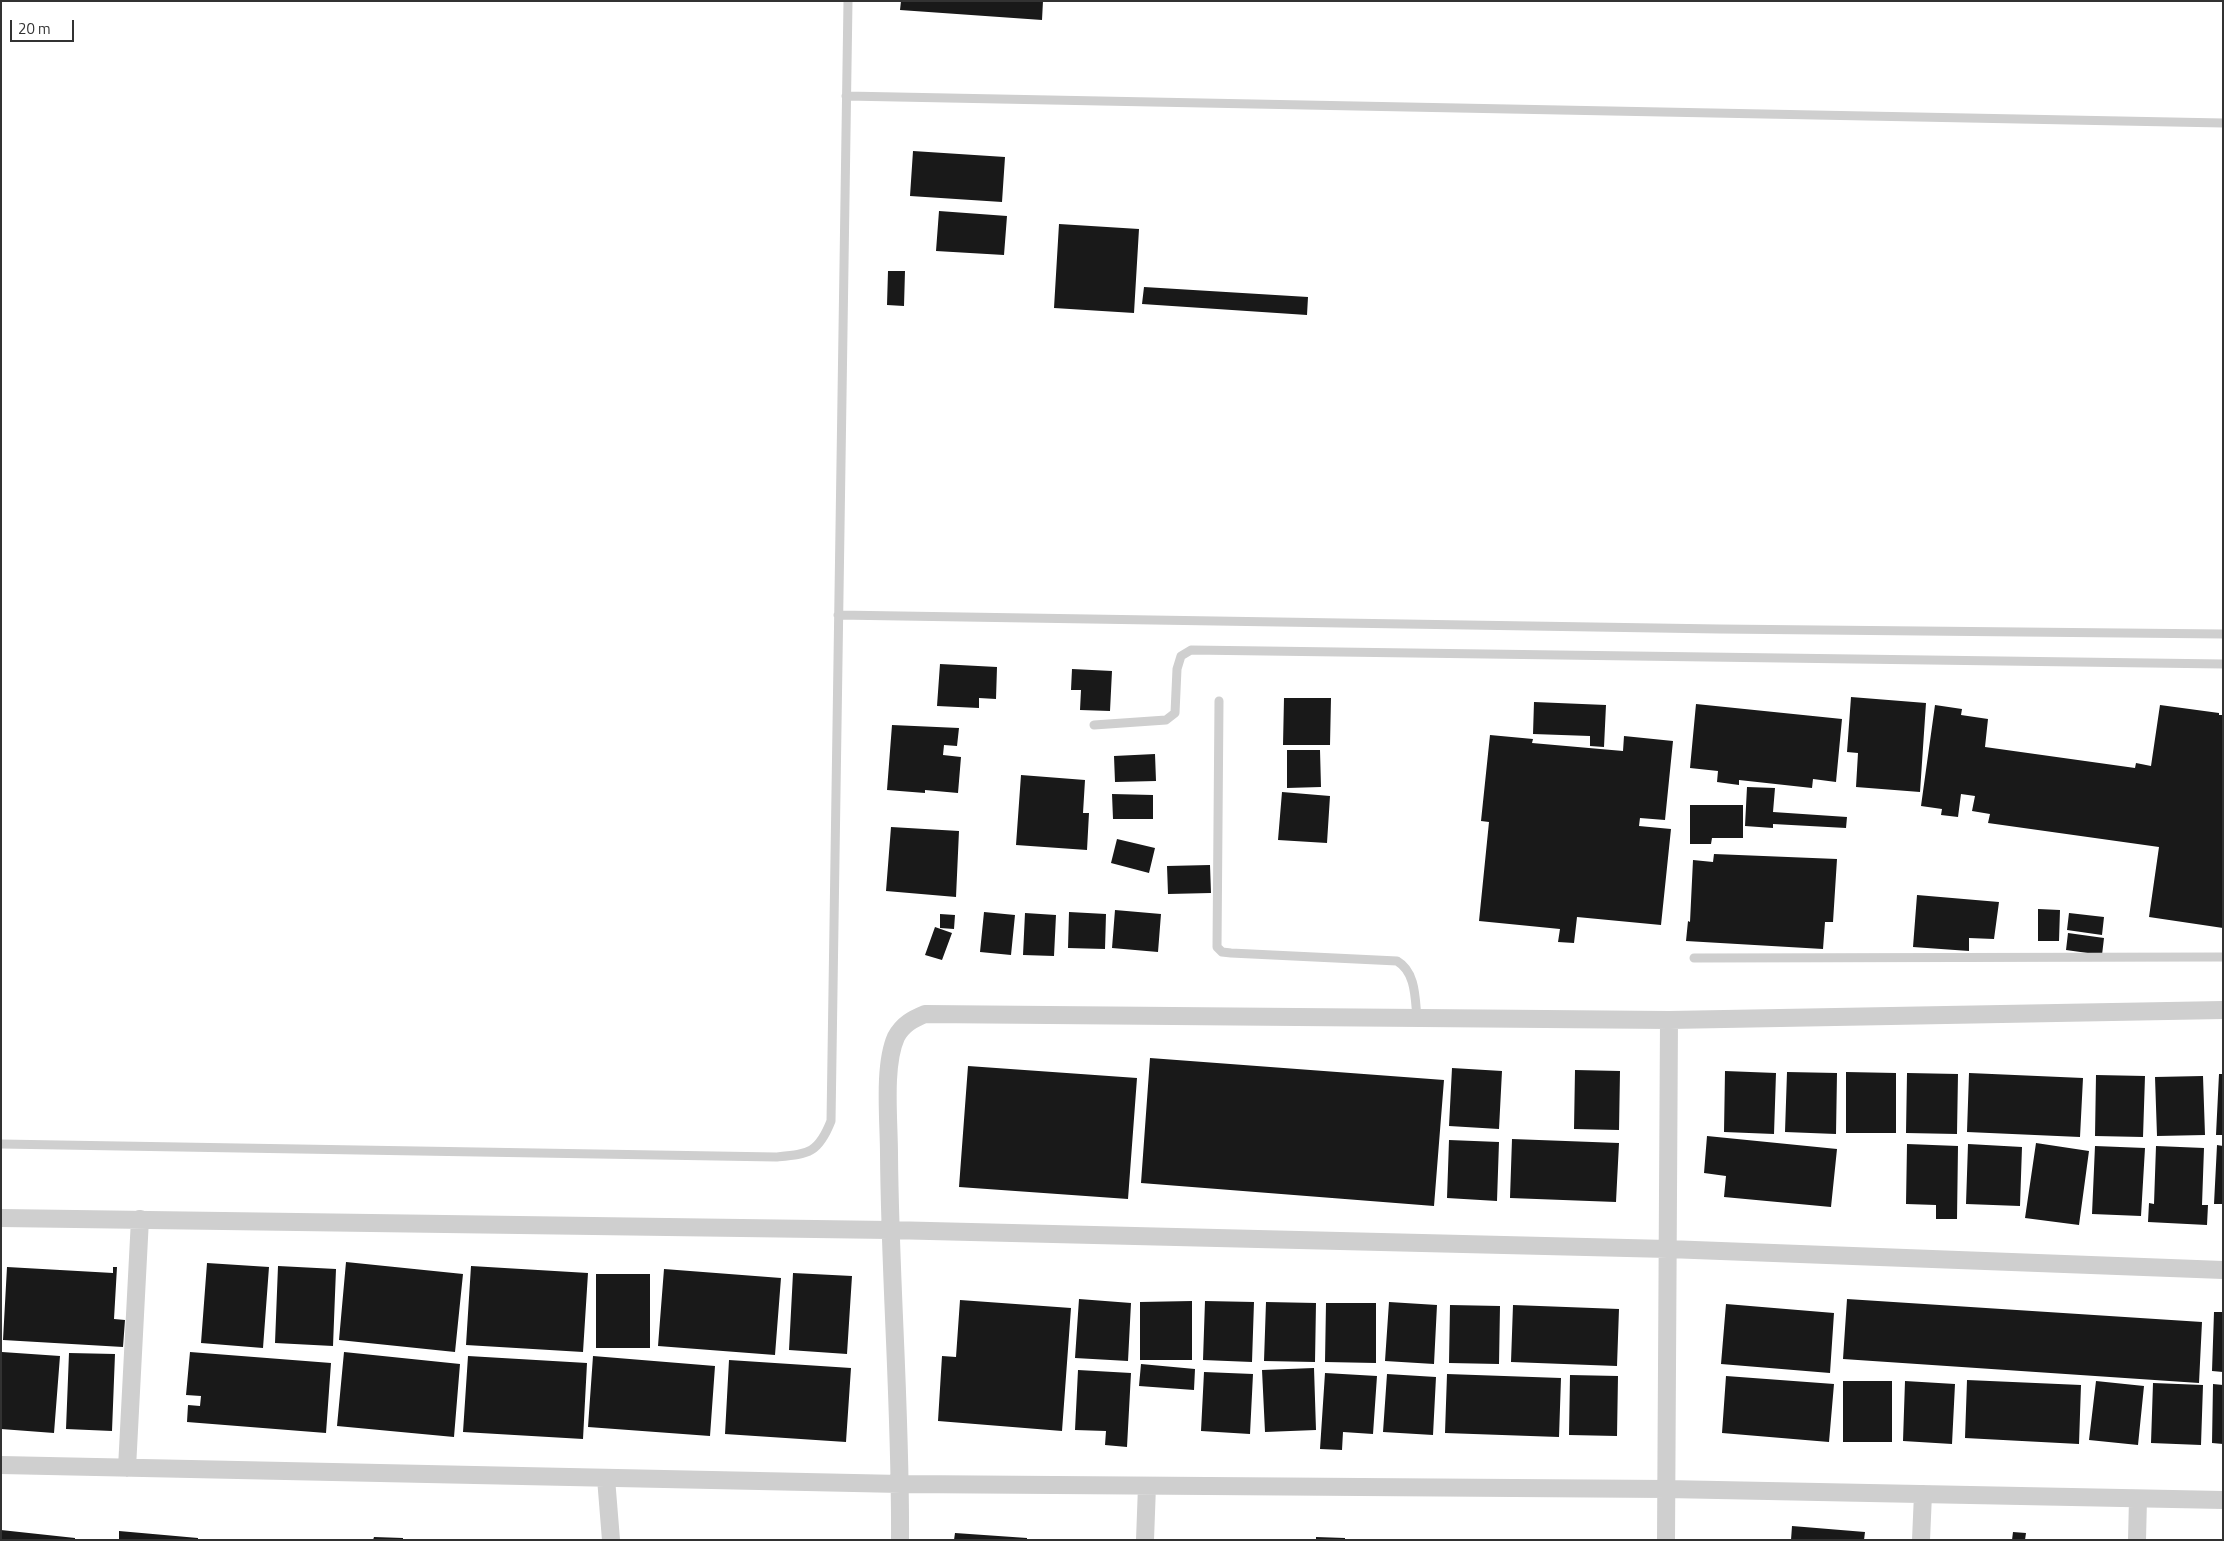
<!DOCTYPE html>
<html>
<head>
<meta charset="utf-8">
<style>
	body { margin:0 }
	#map { position:relative; width:2224px; height:1541px; overflow:hidden; background:#fff; font-family:"Titillium Web",sans-serif }
	canvas { display:block }
	.frame { position:absolute; inset:0; border:2px solid #323232; pointer-events:none }
	.scale { position:absolute; left:10px; top:20px; width:64px; height:22px; box-sizing:border-box; border:2px solid #323232; border-top:0; padding-left:6px; font-size:15px; line-height:18px; white-space:nowrap; color:#323232; -webkit-text-stroke:4px #fff; paint-order:stroke }
</style>
</head>
<body>
<div id="map">
<canvas width="2224" height="1541"></canvas>
<div class="frame"></div>
<div class="scale">20 m</div>
</div>
<script>
const c = document.querySelector('canvas').getContext('2d');
c.lineJoin = 'round';
function paint(path, color) {
  c.fillStyle = color;
  c.fill(path, 'evenodd');
}
function stroke(path, color, width, dash) {
  c.strokeStyle = color;
  c.lineWidth = width;
  c.lineCap = dash ? 'butt' : 'round';
  c.setLineDash(dash || []);
  c.stroke(path);
}
paint(new Path2D(`
	M901,1H1043L1042,20L900,10Z
	M913,151L1005,157L1002,202L910,196Z
	M939,211L1007,216L1004,255L936,251Z
	M1059,224L1139,229L1134,313L1054,308Z
	M888,271H905L904,306L887,305Z
	M1144,287L1308,297L1307,315L1142,304Z
	M940,664L997,667L996,699L979,698V708L937,706Z
	M1072,669L1112,671L1110,711L1080,710L1081,690H1071Z
	M1851,697L1926,703L1920,792L1856,787L1858,753L1847,752Z
	M1284,698H1331L1330,745H1283Z
	M1534,702L1606,705L1604,747L1590,746V736L1533,734Z
	M1696,704L1842,719L1836,782L1813,779L1812,788L1739,780V785L1717,782L1718,771L1690,768Z
	M1935,705L1962,709L1961,715L1988,719L1985,747L2135,768L2136,763L2151,766L2160,705L2219,713V715H2223V928L2149,917L2159,847L1988,823L1990,814L1972,811L1975,796L1961,794L1958,817L1941,815L1942,809L1921,806Z
	M892,725L959,728L957,746L944,745L943,755L961,757L958,793L925,790V793L887,790Z
	M1490,735L1533,739L1532,743L1623,751L1624,736L1673,741L1665,820L1640,818L1639,826L1671,829L1661,925L1577,917L1574,943L1558,942L1560,929L1479,921L1489,822L1481,821Z
	M1287,750H1320L1321,787L1287,788Z
	M1155,754L1156,781L1115,782L1114,756Z
	M1021,775L1085,780L1083,813H1089L1087,850L1016,845Z
	M1747,787L1775,788L1773,812L1847,817L1846,828L1773,824V828L1745,826Z
	M1282,792L1330,796L1327,843L1278,840Z
	M1112,794L1153,795V819H1113Z
	M1690,805H1743V838H1712L1711,844H1690Z
	M891,827L959,831L956,897L886,891Z
	M1117,839L1155,848L1149,873L1111,863Z
	M1714,854L1837,859L1833,922H1825L1823,949L1686,941L1688,921L1690,922L1693,860L1713,862Z
	M1210,865L1211,893L1168,894L1167,866Z
	M1917,895L1999,902L1994,939L1969,938V951L1913,947Z
	M2038,909L2060,910L2059,941H2038Z
	M1115,910L1161,914L1158,952L1112,948Z
	M984,912L1015,915L1011,955L980,952Z
	M1069,912L1106,914L1105,949L1068,948Z
	M1025,913L1056,915L1054,956L1023,955Z
	M2069,913L2104,917L2102,935L2067,930Z
	M940,914L955,915L954,929L940,928Z
	M935,927L952,933L942,960L925,955Z
	M2068,933L2104,938L2102,955L2066,950Z
	M1150,1058L1444,1080L1434,1206L1141,1183Z
	M968,1066L1137,1078L1128,1199L959,1187Z
	M1452,1068L1502,1071L1499,1129L1449,1126Z
	M1575,1070L1620,1071L1619,1130L1574,1129Z
	M1725,1071L1776,1073L1774,1134L1724,1132Z
	M1787,1072L1837,1073L1836,1134L1785,1132Z
	M1846,1072L1896,1073V1133H1846Z
	M1907,1073L1958,1074L1957,1134L1906,1133Z
	M1969,1073L2083,1078L2080,1137L1967,1132Z
	M2219,1074H2223V1135H2216Z
	M2096,1075L2145,1076L2143,1137L2095,1136Z
	M2203,1076L2205,1135L2157,1136L2155,1077Z
	M1707,1136L1837,1149L1831,1207L1724,1197L1726,1176L1704,1173Z
	M1512,1139L1619,1143L1616,1202L1510,1198Z
	M1449,1140L1499,1142L1497,1201L1447,1198Z
	M2036,1143L2089,1151L2079,1225L2025,1218Z
	M1907,1144L1958,1146L1957,1219H1936V1205L1906,1204Z
	M1968,1144L2022,1147L2020,1206L1966,1204Z
	M2217,1145L2223,1146V1204H2214Z
	M2095,1146L2145,1148L2141,1216L2092,1214Z
	M2156,1146L2204,1148L2202,1205H2208L2207,1225L2148,1222L2149,1203L2154,1204Z
	M346,1262L463,1274L455,1352L339,1340Z
	M207,1263L269,1267L263,1348L201,1343Z
	M278,1266L336,1269L333,1346L275,1343Z
	M471,1266L588,1273L583,1352L466,1345Z
	M7,1267L113,1273V1267H117L114,1319L125,1320L123,1347L3,1340Z
	M664,1269L781,1278L775,1355L658,1346Z
	M793,1273L852,1276L847,1354L789,1350Z
	M596,1274H650V1348H596Z
	M1079,1299L1131,1303L1128,1361L1075,1358Z
	M1847,1299L2202,1322L2199,1383L1843,1359Z
	M960,1300L1071,1308L1062,1431L938,1421L942,1356L956,1357Z
	M1192,1301V1360H1140V1302Z
	M1205,1301L1254,1302L1252,1362L1203,1360Z
	M1266,1302L1316,1303L1315,1362L1264,1361Z
	M1389,1302L1437,1305L1434,1364L1385,1361Z
	M1326,1303H1376V1363L1325,1362Z
	M1726,1304L1834,1313L1830,1373L1721,1364Z
	M1450,1305L1500,1306L1499,1364L1449,1363Z
	M1513,1305L1619,1309L1617,1366L1511,1362Z
	M2214,1312H2223V1372L2212,1371Z
	M2,1352L60,1356L54,1433L1,1429Z
	M190,1352L331,1363L326,1433L187,1422L188,1405L200,1406L201,1396L186,1395Z
	M344,1352L460,1364L454,1437L337,1426Z
	M69,1353L115,1354L112,1431L66,1429Z
	M468,1356L587,1363L583,1439L463,1432Z
	M593,1356L715,1366L710,1436L588,1427Z
	M729,1360L851,1368L846,1442L725,1434Z
	M1141,1364L1195,1369L1194,1390L1139,1386Z
	M1314,1368L1316,1430L1265,1432L1262,1370Z
	M1078,1370L1131,1373L1127,1447L1105,1445L1106,1431L1075,1430Z
	M1204,1372L1253,1374L1250,1434L1201,1431Z
	M1325,1373L1377,1376L1373,1434L1343,1432L1342,1450L1320,1449Z
	M1387,1374L1436,1377L1433,1435L1383,1432Z
	M1447,1374L1561,1378L1559,1437L1445,1433Z
	M1570,1375L1618,1376L1617,1436L1569,1435Z
	M1726,1376L1834,1384L1829,1442L1722,1433Z
	M1967,1380L2081,1385L2079,1444L1965,1438Z
	M1843,1381H1892V1442H1843Z
	M1905,1381L1955,1384L1952,1444L1903,1441Z
	M2096,1381L2144,1386L2138,1445L2089,1440Z
	M2153,1383L2203,1385L2201,1445L2151,1443Z
	M2213,1384L2223,1385V1444L2212,1443Z
	M1792,1526L1865,1532L1864,1540H1791Z
	M1,1530L75,1538V1540H1Z
	M119,1531L198,1538V1540H119Z
	M2013,1532L2026,1533L2025,1540H2012Z
	M955,1533L1027,1538V1540H954Z
	M374,1537L403,1538V1540H373Z
	M1316,1537L1345,1538V1540H1316Z`), '#191919');
stroke(new Path2D(`
	M846,96L2223,123
	M838,615L1719,629L2223,634
	M1219,701L1217,947L1222,952L1231,953L1397,961C1416,972 1415,998 1417,1018
	M1094,725L1166,720L1175,713L1177,669L1181,656L1191,650L2223,664
	M1694,958L2223,957
	M1,1144L776,1157C808,1154 818,1154 831,1121L848,1`), '#cfcfcf', 9);
stroke(new Path2D(`
	M1,1218L889,1230L1668,1249L2223,1270
	M1,1465L901,1484L1667,1489L2223,1500
	M127,1468L140,1219
	M606,1478L611,1540
	M900,1540C901,1411 890,1282 889,1154C889,1121 883,1066 896,1037C903,1024 913,1019 925,1014L1669,1020L2223,1010
	M1145,1540L1147,1486
	M1666,1540L1669,1020
	M1921,1540L1923,1494
	M2137,1540L2138,1499`), '#cfcfcf', 18);
</script>
</body>
</html>
